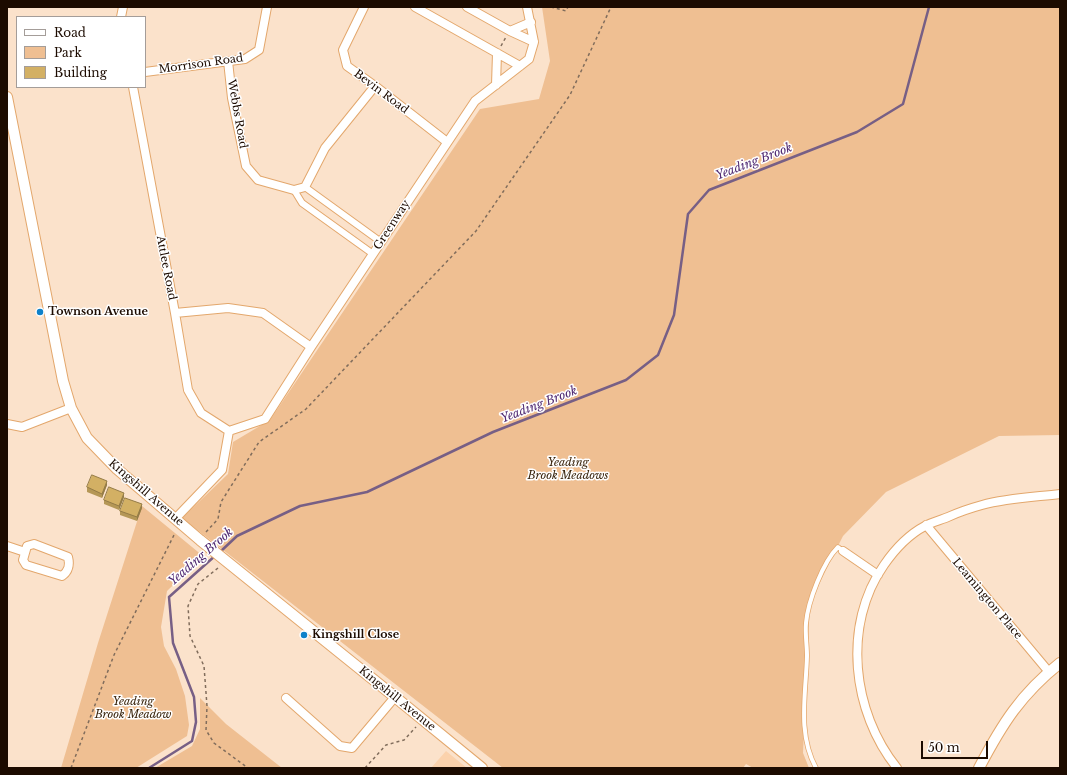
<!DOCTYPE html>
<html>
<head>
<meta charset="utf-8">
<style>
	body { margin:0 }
	#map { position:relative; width:1067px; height:775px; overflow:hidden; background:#fbe2cb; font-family:"Libre Baskerville",serif }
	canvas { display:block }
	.frame { position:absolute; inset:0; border:8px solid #1c0b00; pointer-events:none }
	.legend { position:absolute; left:16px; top:16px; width:130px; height:72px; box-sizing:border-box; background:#fff; border:1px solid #a49d99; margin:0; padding:5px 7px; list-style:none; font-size:12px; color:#1c0b00 }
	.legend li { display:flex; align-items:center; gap:8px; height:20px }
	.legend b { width:20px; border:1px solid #a49d99 }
	.scale { position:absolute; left:921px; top:741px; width:67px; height:18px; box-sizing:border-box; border:2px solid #1c0b00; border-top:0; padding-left:5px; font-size:12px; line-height:14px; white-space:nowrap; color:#1c0b00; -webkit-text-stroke:3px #fff; paint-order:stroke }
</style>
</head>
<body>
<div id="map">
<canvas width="1067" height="775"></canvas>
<div class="frame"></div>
<ul class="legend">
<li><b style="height:5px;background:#fff"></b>Road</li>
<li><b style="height:11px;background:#efbf92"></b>Park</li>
<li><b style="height:11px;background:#d3b064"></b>Building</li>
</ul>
<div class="scale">50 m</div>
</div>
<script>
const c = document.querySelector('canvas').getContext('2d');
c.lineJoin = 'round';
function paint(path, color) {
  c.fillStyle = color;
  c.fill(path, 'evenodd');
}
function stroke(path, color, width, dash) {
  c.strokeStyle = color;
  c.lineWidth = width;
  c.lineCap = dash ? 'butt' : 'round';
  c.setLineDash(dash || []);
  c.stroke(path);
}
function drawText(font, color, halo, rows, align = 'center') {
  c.font = font + ' "Libre Baskerville",serif';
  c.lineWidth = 3;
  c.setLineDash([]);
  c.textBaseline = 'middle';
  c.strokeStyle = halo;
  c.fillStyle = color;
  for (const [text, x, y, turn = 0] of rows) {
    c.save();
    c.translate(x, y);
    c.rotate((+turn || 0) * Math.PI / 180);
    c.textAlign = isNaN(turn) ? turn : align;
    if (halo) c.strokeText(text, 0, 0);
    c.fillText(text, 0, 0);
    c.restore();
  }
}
paint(new Path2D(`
	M446,751L467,768H431Z`), '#fbd2ac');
paint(new Path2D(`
	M542,7H1060V435L999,436L886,492L843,536L810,602L803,753L809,768H753L746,764L743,768H503L182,518L228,474L233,442L270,420L480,109L539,99L550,61Z
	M142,506L203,556L167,591L161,627L164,646L176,669L185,696L189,725L187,736L136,768H61L98,643Z
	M200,698L226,724L282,768H155L192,746L200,729Z`), '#efbf92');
stroke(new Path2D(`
	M220,552L237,536L300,506L367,492L493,432L626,380L658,355L674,315L688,214L709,190L857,132L903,104L929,7
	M149,768L192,741L196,722L194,697L173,643L169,597L216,555`), '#775f85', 2.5);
const service = new Path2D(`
	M816,768C797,733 806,694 807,656C807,645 805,634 806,623C808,601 823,562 838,547L843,551`);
const pedestrian = new Path2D(`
	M305,187L381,242
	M294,190L302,203L373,254`);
const minor = new Path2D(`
	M364,7L343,50L347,66L375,86L447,142
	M415,7L520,66
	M467,7L510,31L531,22
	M121,17L123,7
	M510,31L534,42
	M228,61L232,98L246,166L258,180L294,190L305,187L325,148L375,86
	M145,72L245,59L259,50L267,7
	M496,85L497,53
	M133,87L175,313L188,390L201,413L229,431
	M175,313L228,308L263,313L311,347
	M7,424L22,427L71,408
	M229,431L265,419L311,347L475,101L529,59L534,42L527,7
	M175,519L222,470L229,431
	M926,525L1049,672
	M34,544L68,557C70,565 69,571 62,576L26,565L23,560L27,546Z
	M7,546L25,552
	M843,551L878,575
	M286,698L340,746L352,748L395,697
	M897,768C852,712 842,625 884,565C895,549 908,535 925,526C932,522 941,520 948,517C959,512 971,508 982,505C1007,498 1034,497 1060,494`);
const tertiary = new Path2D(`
	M7,97L63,381L71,408L87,438L117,469L200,540L395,697L482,768
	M979,768C1002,724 1021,694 1060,663`);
stroke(service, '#e3a76c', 5.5);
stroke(pedestrian, '#e3a76c', 8);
stroke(minor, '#e3a76c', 10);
stroke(tertiary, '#e3a76c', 12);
stroke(new Path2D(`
	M551,7L566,11L568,7
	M501,46L506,37
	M206,532L218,519L221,502L259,442L306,409L476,231L570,95L611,7
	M218,568L198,584L188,606L190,636L204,666L207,706L206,730L214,743L248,768
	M71,768L114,655L175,533
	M365,768L386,745L404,740L416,727`), '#816d5c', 1.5, [3, 3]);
stroke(service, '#fff', 4);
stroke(pedestrian, '#fff', 6);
stroke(minor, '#fff', 8);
stroke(tertiary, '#fff', 10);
paint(new Path2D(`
	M107,485L102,498L87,492V487Z
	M124,497L119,510L104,504V500Z
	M142,508L137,521L120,515V511Z`), '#b59756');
paint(new Path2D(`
	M107,481V485L102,498V494Z
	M124,493V497L119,510V506Z
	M142,504V508L137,521V517Z`), '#947b46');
const building = new Path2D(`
	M92,475L107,481L102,494L87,487Z
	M109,487L124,493L119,506L104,500Z
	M125,498L142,504L137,517L120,511Z`);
paint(building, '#d3b064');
stroke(building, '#947b46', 1);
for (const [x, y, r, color] of [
	[40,312,4,"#0d81ca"],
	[304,635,4,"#0d81ca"]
]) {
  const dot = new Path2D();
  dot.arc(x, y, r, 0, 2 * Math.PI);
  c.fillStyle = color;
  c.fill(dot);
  stroke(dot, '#fff', 1.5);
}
drawText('11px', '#1c0b00', '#fff', [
	["Morrison Road",201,64,-8],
	["Bevin Road",381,92,37],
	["Webbs Road",237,114,80],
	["Greenway",392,225,-57],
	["Attlee Road",166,268,79],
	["Kingshill Avenue",146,493,41],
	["Leamington Place",987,599,50],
	["Kingshill Avenue",397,699,39]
]);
drawText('bold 11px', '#1c0b00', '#fff', [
	["Townson Avenue",48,312],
	["Kingshill Close",312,635]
], 'left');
drawText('italic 11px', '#39240c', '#fff', [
	["Yeading",568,463],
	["Brook Meadows",568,476],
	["Yeading",133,702],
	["Brook Meadow",133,715]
]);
drawText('italic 12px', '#512b73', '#fff', [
	["Yeading Brook",754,162,-21],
	["Yeading Brook",539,405,-21],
	["Yeading Brook",201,557,-41]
]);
</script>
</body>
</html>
